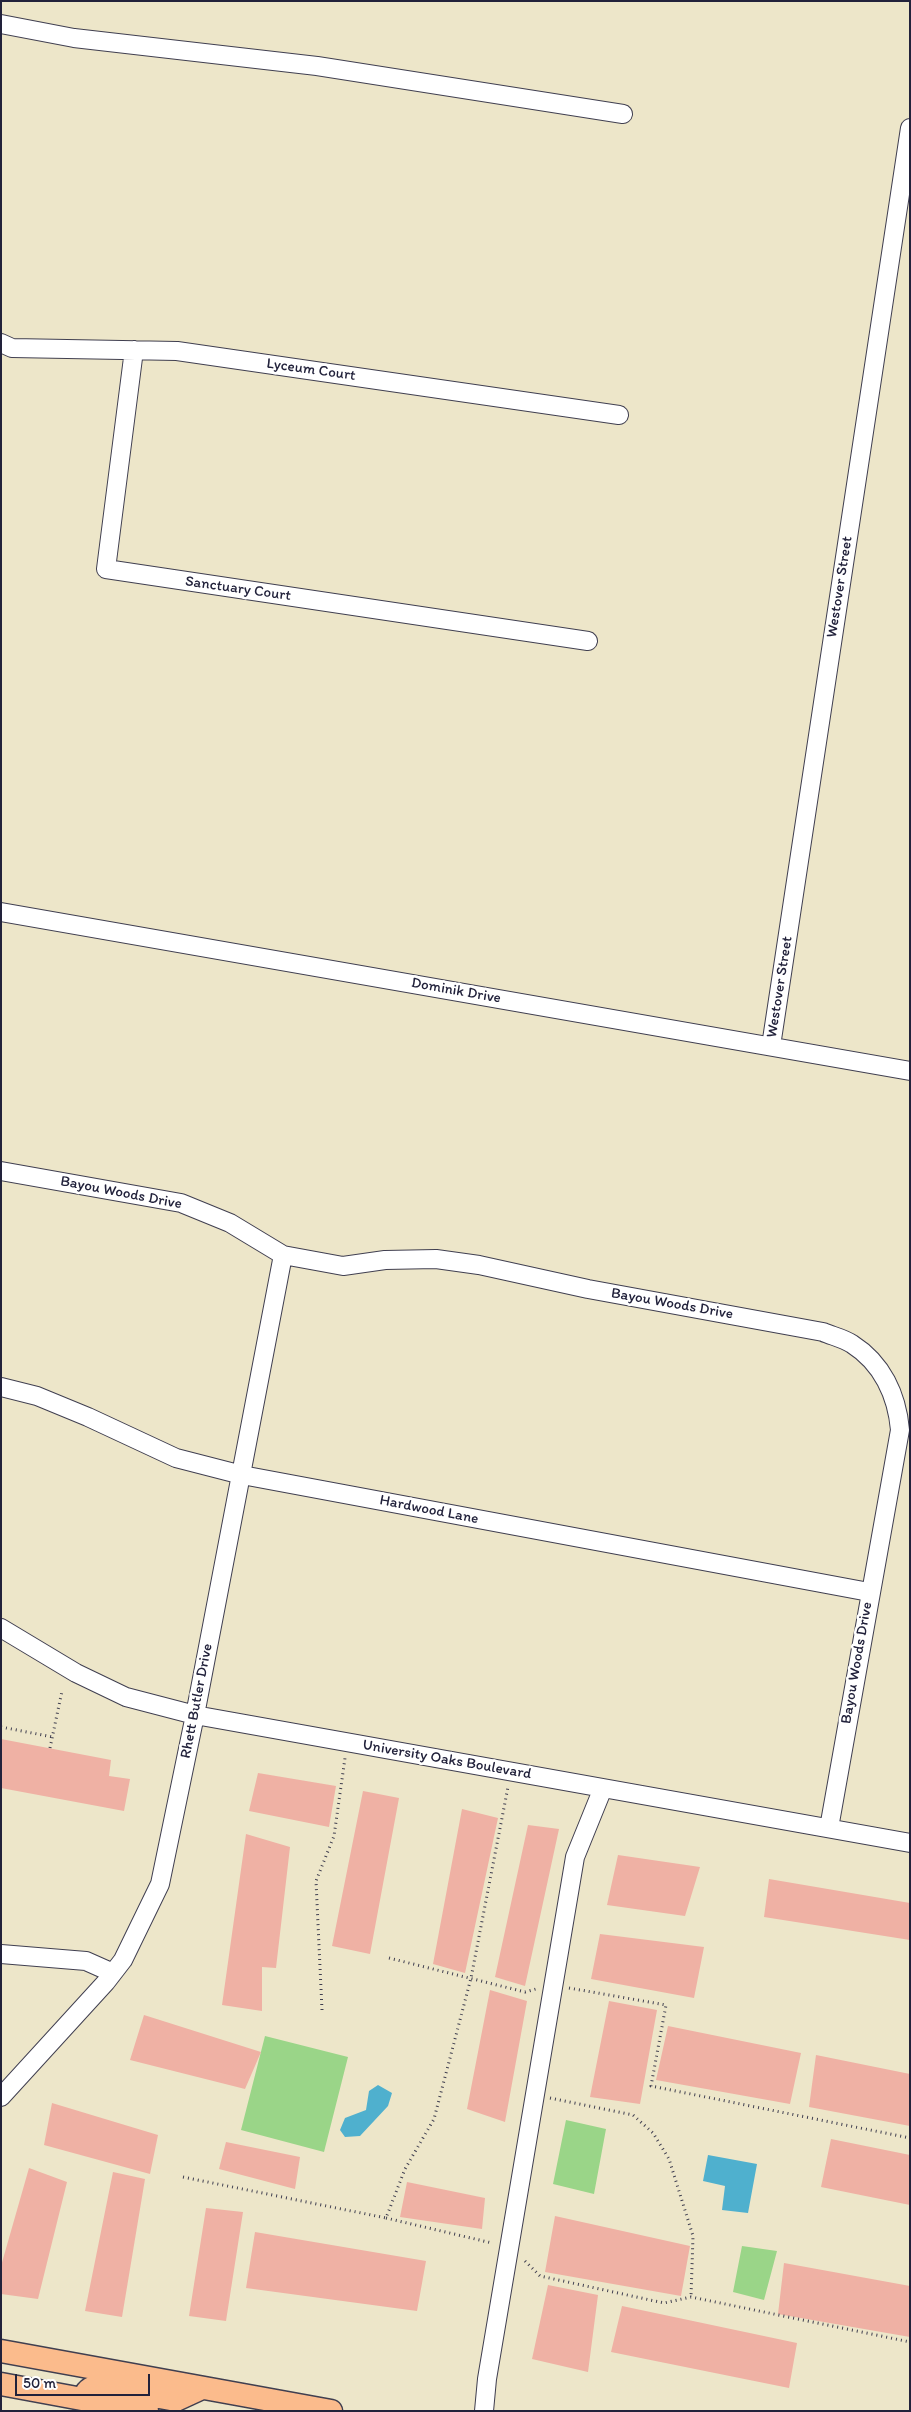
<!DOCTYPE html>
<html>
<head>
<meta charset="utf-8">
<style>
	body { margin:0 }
	#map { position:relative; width:911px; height:2412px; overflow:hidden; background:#ede6c9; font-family:Itim,sans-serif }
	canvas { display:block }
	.frame { position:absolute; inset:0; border:2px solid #22223b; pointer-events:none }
	.scale { position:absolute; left:15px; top:2374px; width:135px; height:22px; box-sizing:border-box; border:2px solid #22223b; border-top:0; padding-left:6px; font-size:15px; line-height:18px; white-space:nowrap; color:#22223b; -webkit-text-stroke:4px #fff; paint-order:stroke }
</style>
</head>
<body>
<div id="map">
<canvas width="911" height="2412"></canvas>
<div class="frame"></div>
<div class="scale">50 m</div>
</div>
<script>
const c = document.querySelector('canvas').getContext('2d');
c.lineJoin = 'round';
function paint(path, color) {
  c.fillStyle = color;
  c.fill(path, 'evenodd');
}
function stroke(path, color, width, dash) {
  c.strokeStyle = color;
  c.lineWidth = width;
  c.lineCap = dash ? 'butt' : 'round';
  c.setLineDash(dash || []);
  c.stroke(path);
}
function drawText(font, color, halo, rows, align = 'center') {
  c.font = font + ' Itim,sans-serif';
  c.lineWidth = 5;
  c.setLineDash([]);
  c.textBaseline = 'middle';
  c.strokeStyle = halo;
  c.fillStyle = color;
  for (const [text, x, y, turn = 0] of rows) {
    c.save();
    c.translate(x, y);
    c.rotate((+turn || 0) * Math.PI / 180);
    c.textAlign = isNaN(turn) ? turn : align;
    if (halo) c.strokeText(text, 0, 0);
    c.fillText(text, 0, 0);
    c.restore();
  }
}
paint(new Path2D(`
	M265,2036L348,2057L324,2152L241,2130Z
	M566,2120L606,2129L594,2194L553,2184Z
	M742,2246L777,2251L764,2300L733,2292Z`), '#9ad588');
paint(new Path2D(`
	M378,2085L392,2093L388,2106L360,2136L345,2137L340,2130L345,2118L366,2110L369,2091Z
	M708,2155L757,2164L748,2213L722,2210L725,2186L703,2181Z`), '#4fb0ce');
paint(new Path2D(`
	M1,1739L111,1760L109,1776L130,1779L124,1811L1,1788Z
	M258,1773L336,1786L329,1827L249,1811Z
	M363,1791L399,1798L370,1954L332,1946Z
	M462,1809L498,1818L465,1973L433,1964Z
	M528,1825L559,1829L525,1986L495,1977Z
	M246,1834L290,1847L276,1968L262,1967V2011L222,2005Z
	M618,1855L700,1867L685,1916L607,1905Z
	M769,1879L910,1903V1940L764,1917Z
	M600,1934L704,1947L694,1998L591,1979Z
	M490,1990L527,2001L505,2122L467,2109Z
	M609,2001L657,2010L640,2104L590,2097Z
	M144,2015L261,2052L245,2089L130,2060Z
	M668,2026L801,2053L790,2104L656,2080Z
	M816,2055L910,2074V2126L809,2107Z
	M52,2103L158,2135L150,2174L44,2145Z
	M831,2139L910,2155V2205L821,2187Z
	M226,2142L300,2157L295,2189L219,2169Z
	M29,2168L67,2182L38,2299L1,2294V2266Z
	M113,2172L145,2179L122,2317L85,2311Z
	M407,2182L485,2198L482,2229L400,2217Z
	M206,2208L243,2212L226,2321L189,2316Z
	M555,2216L690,2246L681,2296L545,2272Z
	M255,2232L426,2261L417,2311L246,2288Z
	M784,2263L910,2286V2337L778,2314Z
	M548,2285L598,2295L588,2372L532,2359Z
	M622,2306L797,2343L789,2388L611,2352Z`), '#efb1a4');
const minor = new Path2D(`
	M1,24L74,38L317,66L623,114
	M1,343L12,348L177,351L619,415
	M134,350L106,569L588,641
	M1,912L910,1071
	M771,1046L910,128
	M1,1171L181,1203L230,1223L283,1255L343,1266L385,1260L436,1259L479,1265L588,1289L823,1332C832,1336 843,1338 852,1344C882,1363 897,1395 900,1430L829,1828
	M1,1387L37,1396L88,1417L176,1458L242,1475L869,1592
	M1,1628L76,1673L126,1697L195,1715L910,1843
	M1,1954L86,1961L113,1973
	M1,2097L106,1982L123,1960L160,1884L195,1715L283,1255
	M484,2411L487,2379L575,1857L603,1788`);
const major = new Path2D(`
	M1,2351L331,2411
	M1,2384L147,2411
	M84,2399C86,2390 91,2387 99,2386L176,2400L202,2388`);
stroke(minor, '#403f50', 20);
stroke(major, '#403f50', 25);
stroke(new Path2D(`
	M1,1727L53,1737
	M50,1748L62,1691
	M389,1958L525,1992L536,1989
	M569,1988L666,2005L651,2086L910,2138
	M322,2010L316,1881L334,1836L345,1758
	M550,2098L633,2115L653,2133L669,2159L693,2236L691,2297
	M183,2177L386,2218L405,2169L434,2119L471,1978L508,1787
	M386,2218L492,2243
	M525,2261L540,2276L664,2303L691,2297L910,2342`), '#403f50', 3, [1, 4]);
stroke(minor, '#fff', 18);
stroke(major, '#fbbb8c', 22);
drawText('15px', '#22223b', '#fff', [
	["Lyceum Court",311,370,8],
	["Westover Street",840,587,-81],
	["Sanctuary Court",238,589,8],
	["Westover Street",780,987,-81],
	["Dominik Drive",456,991,10],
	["Bayou Woods Drive",121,1193,11],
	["Bayou Woods Drive",672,1304,10],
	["Hardwood Lane",429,1510,11],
	["Bayou Woods Drive",857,1663,-80],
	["Rhett Butler Drive",197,1701,-79],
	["University Oaks Boulevard",447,1760,10]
]);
</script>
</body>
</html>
